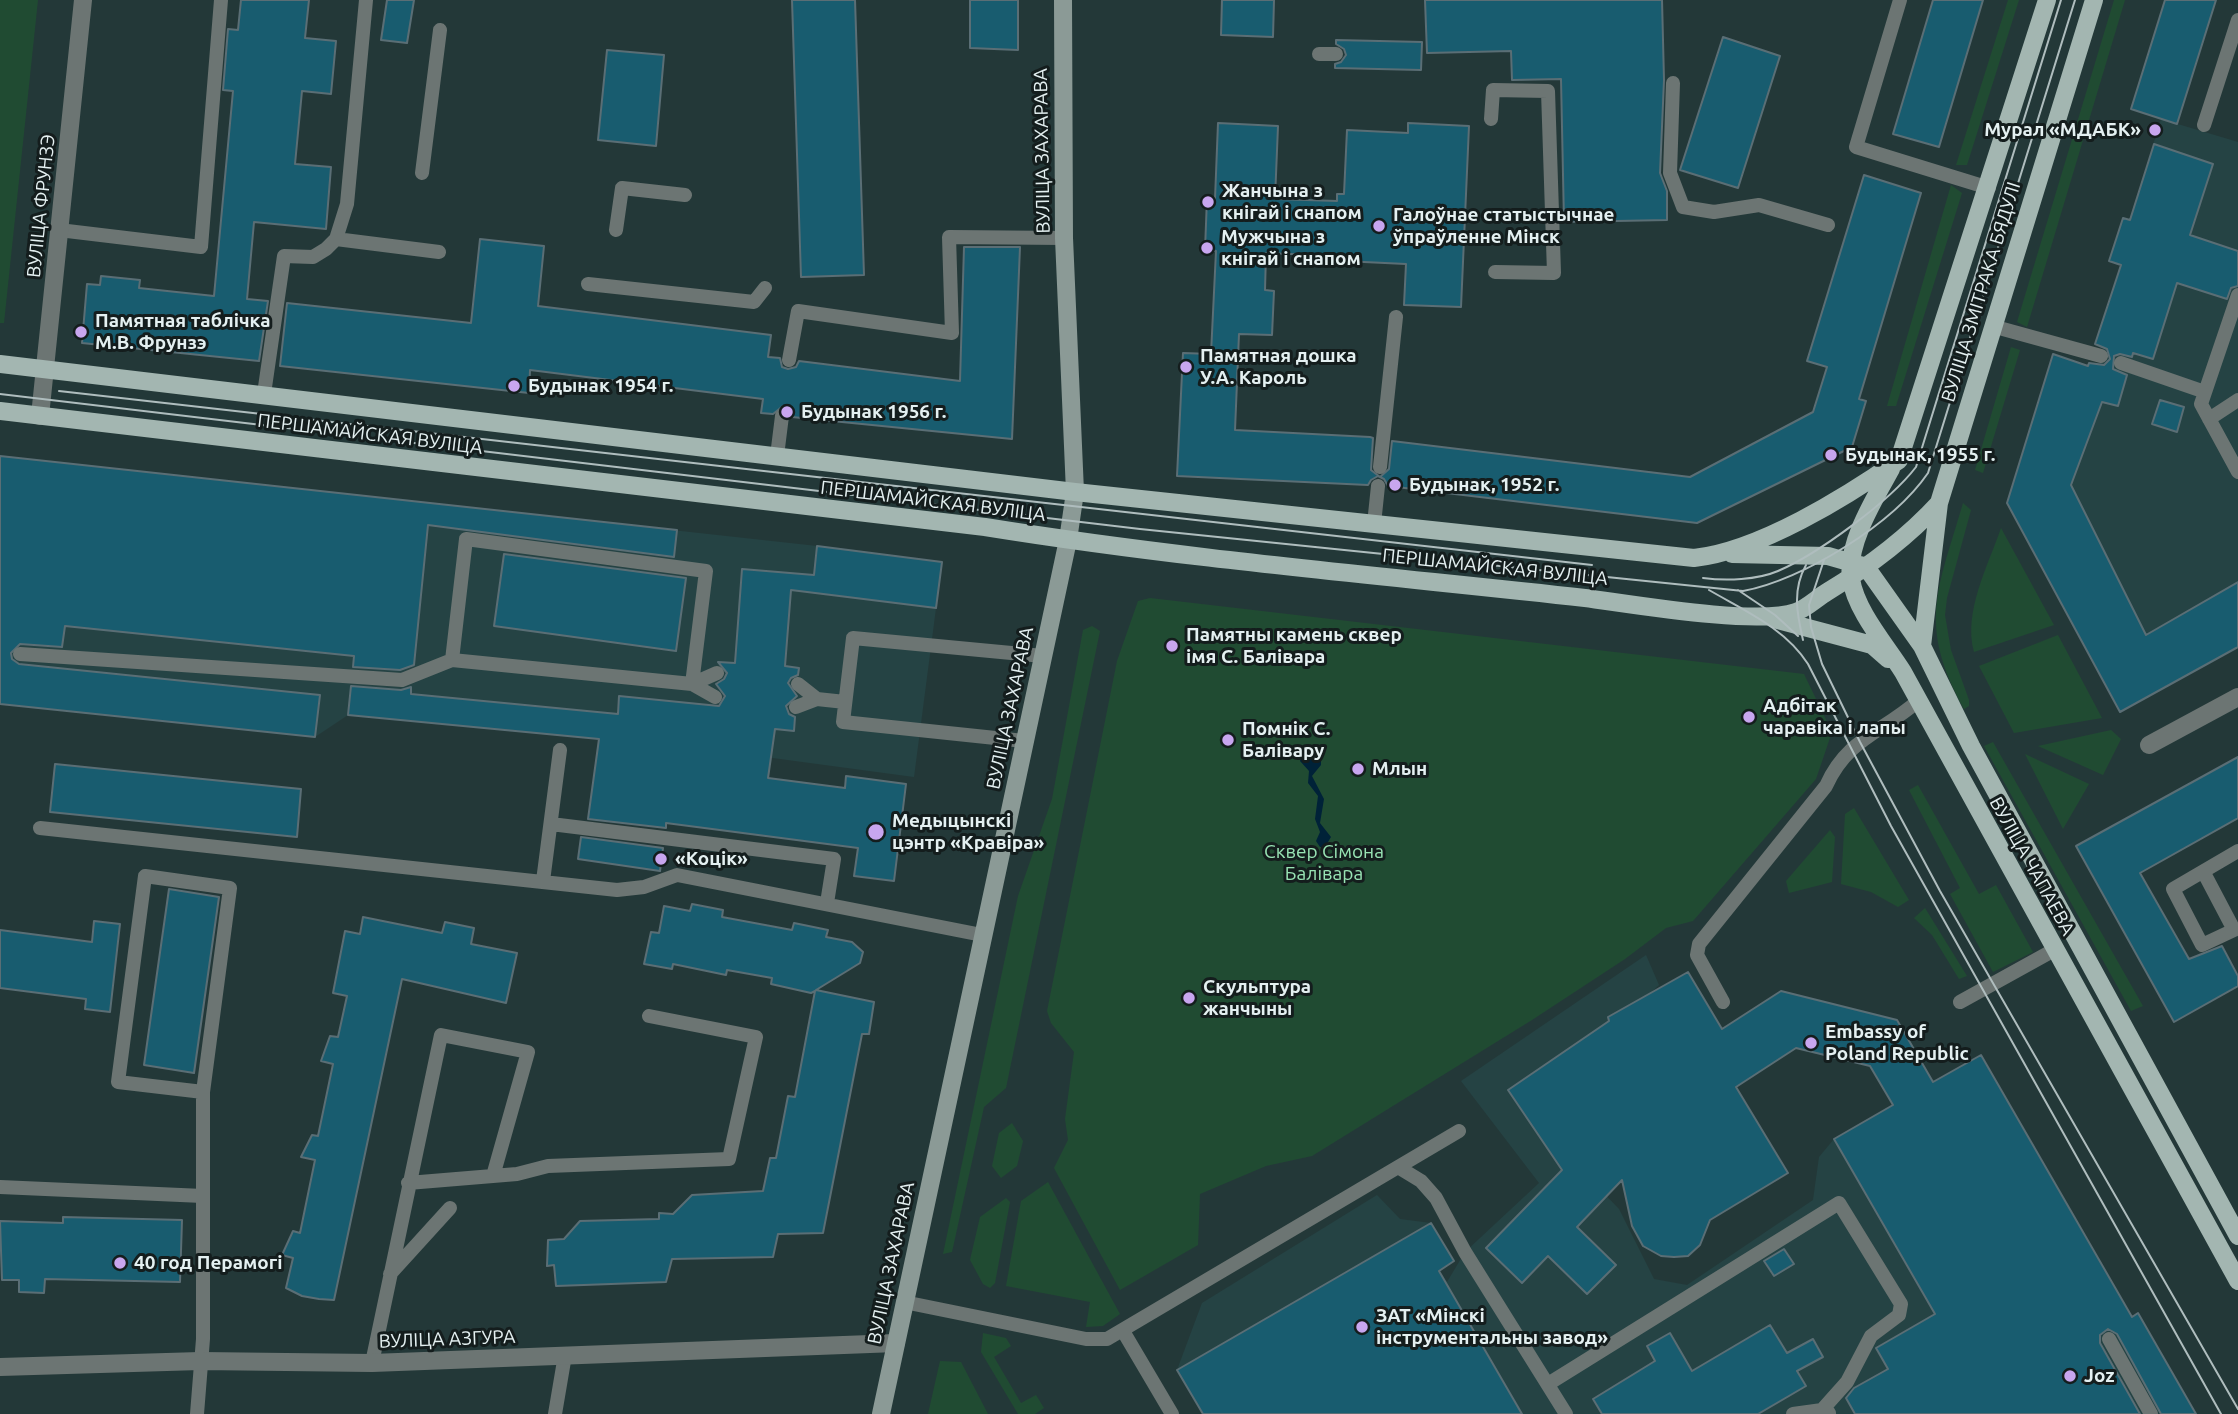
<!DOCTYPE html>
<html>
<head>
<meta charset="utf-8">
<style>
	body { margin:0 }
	canvas { display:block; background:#233838 }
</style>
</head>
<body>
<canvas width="2238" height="1414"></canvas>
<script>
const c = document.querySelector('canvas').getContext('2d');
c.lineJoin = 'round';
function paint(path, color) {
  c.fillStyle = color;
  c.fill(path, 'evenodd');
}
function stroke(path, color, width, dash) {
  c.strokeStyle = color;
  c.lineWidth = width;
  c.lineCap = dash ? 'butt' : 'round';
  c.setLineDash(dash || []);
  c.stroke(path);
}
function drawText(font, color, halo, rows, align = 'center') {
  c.font = font + ' Ubuntu,sans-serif';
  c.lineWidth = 6;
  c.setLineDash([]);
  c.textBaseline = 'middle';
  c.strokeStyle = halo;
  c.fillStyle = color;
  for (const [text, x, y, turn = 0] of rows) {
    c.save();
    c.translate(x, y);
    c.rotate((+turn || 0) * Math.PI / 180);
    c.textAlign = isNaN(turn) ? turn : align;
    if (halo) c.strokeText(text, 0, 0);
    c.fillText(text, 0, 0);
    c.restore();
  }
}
paint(new Path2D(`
	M2161,119L2238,142V647L2118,708L2007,503L2053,354L2098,369L2105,344L2096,341L2121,265L2109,261L2130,220Z
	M0,456L817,546L812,593L936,608L914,777L691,747L348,715L315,737L0,704Z
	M1646,955L1659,985L1626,1016L1565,1153L1619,1209L1654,1279L1687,1285L1813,1200L1819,1157L1834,1139L1981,1055L2131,1317L2138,1313L2196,1414H1203L1177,1370L1202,1303L1377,1195L1400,1219L1431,1223L1454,1261L1440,1271L1447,1282L1465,1252L1539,1183L1461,1081Z`), '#254344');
paint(new Path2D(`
	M0,0H38L4,323H0Z
	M2008,0H2019L1967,165H1956Z
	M2114,0H2125L2027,327L2017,322Z
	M1951,185L1962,193L1896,406H1887Z
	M2011,347L2020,350L1983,473L1975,470Z
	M1963,503L1971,510L1947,598L1945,615L1951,650L1969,700V706L1964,709C1917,624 1938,589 1963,503Z
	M2001,528L2054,625L1974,652C1963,612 1988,566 2001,528Z
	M1150,598L1804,674L1832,732L1816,779L1693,921L1666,928L1625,959L1532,1020L1312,1156L1266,1166L1200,1194L1198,1245L1120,1290L1054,1168L1068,1140L1065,1119L1074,1052L1051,1023L1047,1011L1117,661L1138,601Z
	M1092,626L1100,631L1006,1088L984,1107L952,1252L943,1254L1018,896L1052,799L1083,630Z
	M2058,635L2102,718L2014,733L1979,666Z
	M2111,730L2121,739L2103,775L2038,746Z
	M1993,742L2143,1006L2131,1011L1984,746Z
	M2025,754L2089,784L2063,829Z
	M1918,785L1979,894L1996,885L2033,952L1993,972L1950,894L1960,888L1909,790Z
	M1854,808L1909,900L1898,907L1871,892L1841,884L1845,814Z
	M1830,830L1835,837L1832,882L1789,893L1786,881Z
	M1925,908L1967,976L1959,979L1932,935L1914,918Z
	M1012,1123L1023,1141L1017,1166L1001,1178L992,1166L999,1133Z
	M1048,1182L1120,1314L1103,1326L1086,1327L1090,1302L1006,1286L1021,1201Z
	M1006,1198L1010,1202L995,1283L990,1288L983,1284L970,1260L980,1217Z
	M983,1333L1006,1338L1011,1346L994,1357L1021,1403L1036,1395L1044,1408L1035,1414H1018L981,1352Z
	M940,1361L961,1362L988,1414H928Z`), '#204b32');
paint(new Path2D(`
	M1310,750L1321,758V765L1312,776L1324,799L1320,823L1331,837L1325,847H1320L1316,841L1320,832L1315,819L1318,796L1308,783L1309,771L1300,761L1302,755Z`), '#002238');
const building = new Path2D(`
	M241,0H309L305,38L336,41L331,94L302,91L295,164L331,167L326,229L254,222L247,299L268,301L259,361L82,343L87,284L100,285L101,276L140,280L139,288L214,296L233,91L223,90L228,29L238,30Z
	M387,0H414L407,43L381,40Z
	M792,0H855L864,275L801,277Z
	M970,0H1018V50L970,48Z
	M1222,0H1274L1273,37L1221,35Z
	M1425,0H1662L1664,80L1660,173L1667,191V220L1564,222L1561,79L1512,80L1511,51L1427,53Z
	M1933,0H1983L1939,147L1893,134Z
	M2165,0H2216L2177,124L2131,109Z
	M1723,37L1780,56L1738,188L1680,170Z
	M1336,40L1422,42L1421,70L1335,68V64L1341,62L1346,55L1344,49L1336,44Z
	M607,50L664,55L656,146L598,140Z
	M1218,123L1278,126L1275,199L1337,201V194H1344L1347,130L1408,133V123L1469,126L1461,307L1404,305L1406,264L1343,261V256L1266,253L1265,290L1274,291L1272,335L1239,334L1235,430L1370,437L1373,438L1371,470L1380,477L1389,469L1392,441L1690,477L1813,412L1827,367L1807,361L1864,175L1921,193L1859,399L1866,401L1852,447L1697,523L1388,486L1384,479L1378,476L1371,480L1368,485L1177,476L1183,353L1211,354L1216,251L1205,250L1207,198L1215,199Z
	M2154,144L2213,164L2190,235L2238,251V286L2231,288L2227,299L2177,283L2153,359L2133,353L2132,357L2120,354L2114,356L2113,369L2127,375L2118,406L2102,402L2071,485L2146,635L2238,582V647L2120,712L2007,503L2053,354L2088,366L2089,363L2104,365L2110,359L2107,349L2095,344L2121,265L2109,261L2123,218L2130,220Z
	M480,239L544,246L538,306L771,335L768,357L780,358L782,367L788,369L796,367L799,361L960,381L964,247H1020L1012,439L792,417L788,409L783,406L773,414L761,413L763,399L530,370L529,393L280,366L287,303L471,323Z
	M2160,400L2184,407L2177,432L2152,424Z
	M0,456L677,530L674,557L428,525L414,665L400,670L353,667L354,656L65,626L62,647L20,644L11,653L12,659L19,664L320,695L315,737L0,704Z
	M817,546L942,562L936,608L791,590L785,666L799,668L798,675L791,678L788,683L797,696L786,706L789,714L795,717L794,731L775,729L768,778L845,788L846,776L906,784L894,881L854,876L858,848L666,823V828L588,819L599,739L348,715L351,686L401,690L411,687V694L618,714L619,696L719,706L725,696L716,684L724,679L727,673L718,662L735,663L742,569L814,575Z
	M504,554L686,578L676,651L494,626Z
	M2238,757V818L2140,873L2189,959L2222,946L2238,976V986L2174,1022L2076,846Z
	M55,764L301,789L297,837L50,812Z
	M581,837L663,848L660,871L578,859Z
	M169,889L219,897L194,1073L144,1065Z
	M692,904L723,910L722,917L792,930L794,923L828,930L826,937L852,942L863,952L860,963L816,990L874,1002L869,1034H862L823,1233L778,1234L773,1257L672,1259L666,1282L556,1286L554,1265L547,1266L548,1240L564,1239L580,1221L659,1219V1213L673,1214L692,1195L763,1191L770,1158H776L788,1096L795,1097L815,991L811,993L771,984L772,978L727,970L726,975L673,964L672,969L644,964L651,932L659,933L664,906L690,911Z
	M363,917L442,933L445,922L474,928L471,944L517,953L506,1003L402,979L334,1300L319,1299L302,1296L286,1288L293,1258L282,1255L293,1231L300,1233L315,1160L301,1157L312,1135L318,1136L333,1064L321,1061L330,1036L338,1037L347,996L333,993L345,931L360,934Z
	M94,921L120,924L110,1012L85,1009L86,999L0,988V930L92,942Z
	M1688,972L1722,1029L1781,991L1897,1020L1933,1082L1981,1055L2132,1317L2138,1313L2196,1414H2161L2117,1334L2108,1329L2100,1335V1343L2140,1414H1855L1846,1398L1854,1388L1888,1369L1876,1348L1935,1314L1834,1139L1893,1105L1870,1066L1796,1048L1736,1087L1788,1173L1710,1220L1700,1245L1688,1256L1674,1257L1661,1256L1643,1246L1632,1226L1622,1180L1577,1227L1616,1265L1587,1294L1548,1256L1522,1283L1486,1248L1562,1170L1508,1090L1609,1021L1608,1017Z
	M63,1217L182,1220L180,1282L45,1279L44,1293L19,1292V1280H2L0,1221L63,1223Z
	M1431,1223L1454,1261L1439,1271L1522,1414H1203L1177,1370Z
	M1784,1249L1794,1264L1774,1276L1764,1261Z
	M1770,1325L1787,1353L1813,1339L1823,1357L1797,1371L1806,1386L1758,1414H1602L1593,1399L1655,1361L1647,1346L1670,1333L1692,1371Z`);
paint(building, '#185c6f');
stroke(building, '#5a6e75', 2);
stroke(new Path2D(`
	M1900,0L1856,147L1989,188
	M1319,54H1336
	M1673,83L1670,173L1683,207L1714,212L1759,205L1828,225
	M1491,119L1493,90L1548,91L1554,273L1495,272
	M2204,125L2238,20
	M422,173L440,30
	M59,230L201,247L221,0
	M616,230L622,188L685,195
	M336,239L439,252
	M588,284L754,302L765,288
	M2238,295L2201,404L2238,472
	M1992,326L2101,356
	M789,360L798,311L952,333L949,237L1064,238
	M2121,363L2205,392
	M264,394L284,256L313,257L326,249L336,239L347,204L366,0
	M2209,419L2238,400
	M777,456L782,416
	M1380,467L1396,317
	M1374,524L1378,486
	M466,539L706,571L692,684L452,660Z
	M20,654L402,680L452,660
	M715,697L692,684L717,673
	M817,699L845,702
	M796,707L817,699L798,684
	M1024,741L843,722L853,638L1043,656
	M551,824L834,859L827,903
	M40,828L617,890L644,887L677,875L982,935
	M2204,873L2234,930L2202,945L2173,889L2238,851
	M543,881L560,750
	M1723,1002L1697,955L1699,944L1826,786C1847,739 1881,733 1918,701
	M1960,1002L2054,950
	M1398,1167L1421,1181L1436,1198L1465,1252L1566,1414
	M408,1183L517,1174L548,1166L729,1159L756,1037L649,1016
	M0,1187L203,1196V1339L197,1414
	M203,1196V1092L230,888L145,876L118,1082L203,1092
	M390,1274L450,1208
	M904,1302L1086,1339H1107L1459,1131
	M1123,1331L1172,1414
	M2109,1339L2151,1414
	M372,1363L441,1035L528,1052L493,1176
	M1548,1384L1839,1203L1901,1304L1899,1315L1871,1336L1847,1382L1822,1410
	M555,1414L565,1355
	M1793,1414L1822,1410L1829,1413`), '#6c7573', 14);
stroke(new Path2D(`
	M2149,745L2238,697
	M0,1367L200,1361L372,1363L896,1343`), '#6c7573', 18);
stroke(new Path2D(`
	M40,416L83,0`), '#6c7573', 18);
stroke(new Path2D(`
	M881,1414L1068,540L1075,492L1064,238L1063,0`), '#8b9a96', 18);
stroke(new Path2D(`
	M0,364L1075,492L1694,558C1759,551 1846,497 1899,460L2047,0
	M0,411L985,527C1184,559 1385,576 1585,598C1631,604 1758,626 1796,612C1807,608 1817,598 1827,592C1868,567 1906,539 1939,503L2094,0
	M1891,469C1875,498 1846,544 1851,579C1856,611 1886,645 1903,672L2238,1281
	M1732,554L1828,556L1863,566
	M1866,567L1922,646L1971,746L2238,1236
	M1774,619L1872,645L1888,659
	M1922,646L1939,503`), '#a3b6b1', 18);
stroke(new Path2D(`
	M59,391L1592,565
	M0,394L1140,529L1743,591C1803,580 1893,524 1928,473L2075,0
	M1824,560L1809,605L1811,627L1822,664L1860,742L1940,891L2238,1409
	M1703,578C1726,581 1757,580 1778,571C1818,554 1890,501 1916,467L2061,0
	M1709,590C1745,611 1785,628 1808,664L1891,826L2221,1414
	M1738,590L1775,615L1798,636
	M1803,640C1797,614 1792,590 1806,565`), '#afbdbe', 2);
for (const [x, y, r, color] of [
	[2155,130,7,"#c8a6ef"],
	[1208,202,7,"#c8a6ef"],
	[1379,226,7,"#c8a6ef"],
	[1207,248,7,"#c8a6ef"],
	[81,332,7,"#c8a6ef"],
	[1186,367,7,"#c8a6ef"],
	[514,386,7,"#c8a6ef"],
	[787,412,7,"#c8a6ef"],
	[1831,455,7,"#c8a6ef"],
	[1395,485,7,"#c8a6ef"],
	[1172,646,7,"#c8a6ef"],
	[1749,717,7,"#c8a6ef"],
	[1228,740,7,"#c8a6ef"],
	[1358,769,7,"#c8a6ef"],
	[876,832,9,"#c8a6ef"],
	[661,859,7,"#c8a6ef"],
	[1189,998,7,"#c8a6ef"],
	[1811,1043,7,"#c8a6ef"],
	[120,1263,7,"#c8a6ef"],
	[1362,1327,7,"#c8a6ef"],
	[2070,1376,7,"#c8a6ef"]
]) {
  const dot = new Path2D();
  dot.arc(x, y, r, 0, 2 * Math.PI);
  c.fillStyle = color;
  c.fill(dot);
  stroke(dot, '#141d1d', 2.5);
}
drawText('bold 19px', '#e4f0f1', '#141d1d', [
	["Мурал «МДАБК»",2141,130,"right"],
	["Жанчына з",1222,191],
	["кнігай і снапом",1222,213],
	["Галоўнае статыстычнае",1393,215],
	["ўпраўленне Мінск",1393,237],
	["Мужчына з",1221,237],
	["кнігай і снапом",1221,259],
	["Памятная таблічка",95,321],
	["М.В. Фрунзэ",95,343],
	["Памятная дошка",1200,356],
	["У.А. Кароль",1200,378],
	["Будынак 1954 г.",528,386],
	["Будынак 1956 г.",801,412],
	["Будынак, 1955 г.",1845,455],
	["Будынак, 1952 г.",1409,485],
	["Памятны камень сквер",1186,635],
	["імя С. Балівара",1186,657],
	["Адбітак",1763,706],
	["чаравіка і лапы",1763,728],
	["Помнік С.",1242,729],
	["Балівару",1242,751],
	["Млын",1372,769],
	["Медыцынскі",892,821],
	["цэнтр «Кравіра»",892,843],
	["«Коцік»",675,859],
	["Скульптура",1203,987],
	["жанчыны",1203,1009],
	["Embassy of",1825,1032],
	["Poland Republic",1825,1054],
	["40 год Перамогі",134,1263],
	["ЗАТ «Мінскі",1376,1316],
	["інструментальны завод»",1376,1338],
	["Joz",2084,1376]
], 'left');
drawText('19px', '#e4f0f1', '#141d1d', [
	["ВУЛІЦА ЗАХАРАВА",1042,151,-91],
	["ВУЛІЦА ФРУНЗЭ",41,206,-84],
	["ВУЛІЦА ЗМІТРАКА БЯДУЛІ",1981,292,-73],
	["ПЕРШАМАЙСКАЯ ВУЛІЦА",370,434,7],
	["ПЕРШАМАЙСКАЯ ВУЛІЦА",933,501,7],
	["ПЕРШАМАЙСКАЯ ВУЛІЦА",1495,567,6],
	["ВУЛІЦА ЗАХАРАВА",1010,708,-78],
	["ВУЛІЦА ЧАПАЕВА",2032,866,61],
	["ВУЛІЦА ЗАХАРАВА",891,1263,-78],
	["ВУЛІЦА АЗГУРА",447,1339,-2]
]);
drawText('19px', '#98e4b4', '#141d1d', [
	["Сквер Сімона",1324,852],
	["Балівара",1324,874]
]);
</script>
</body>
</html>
